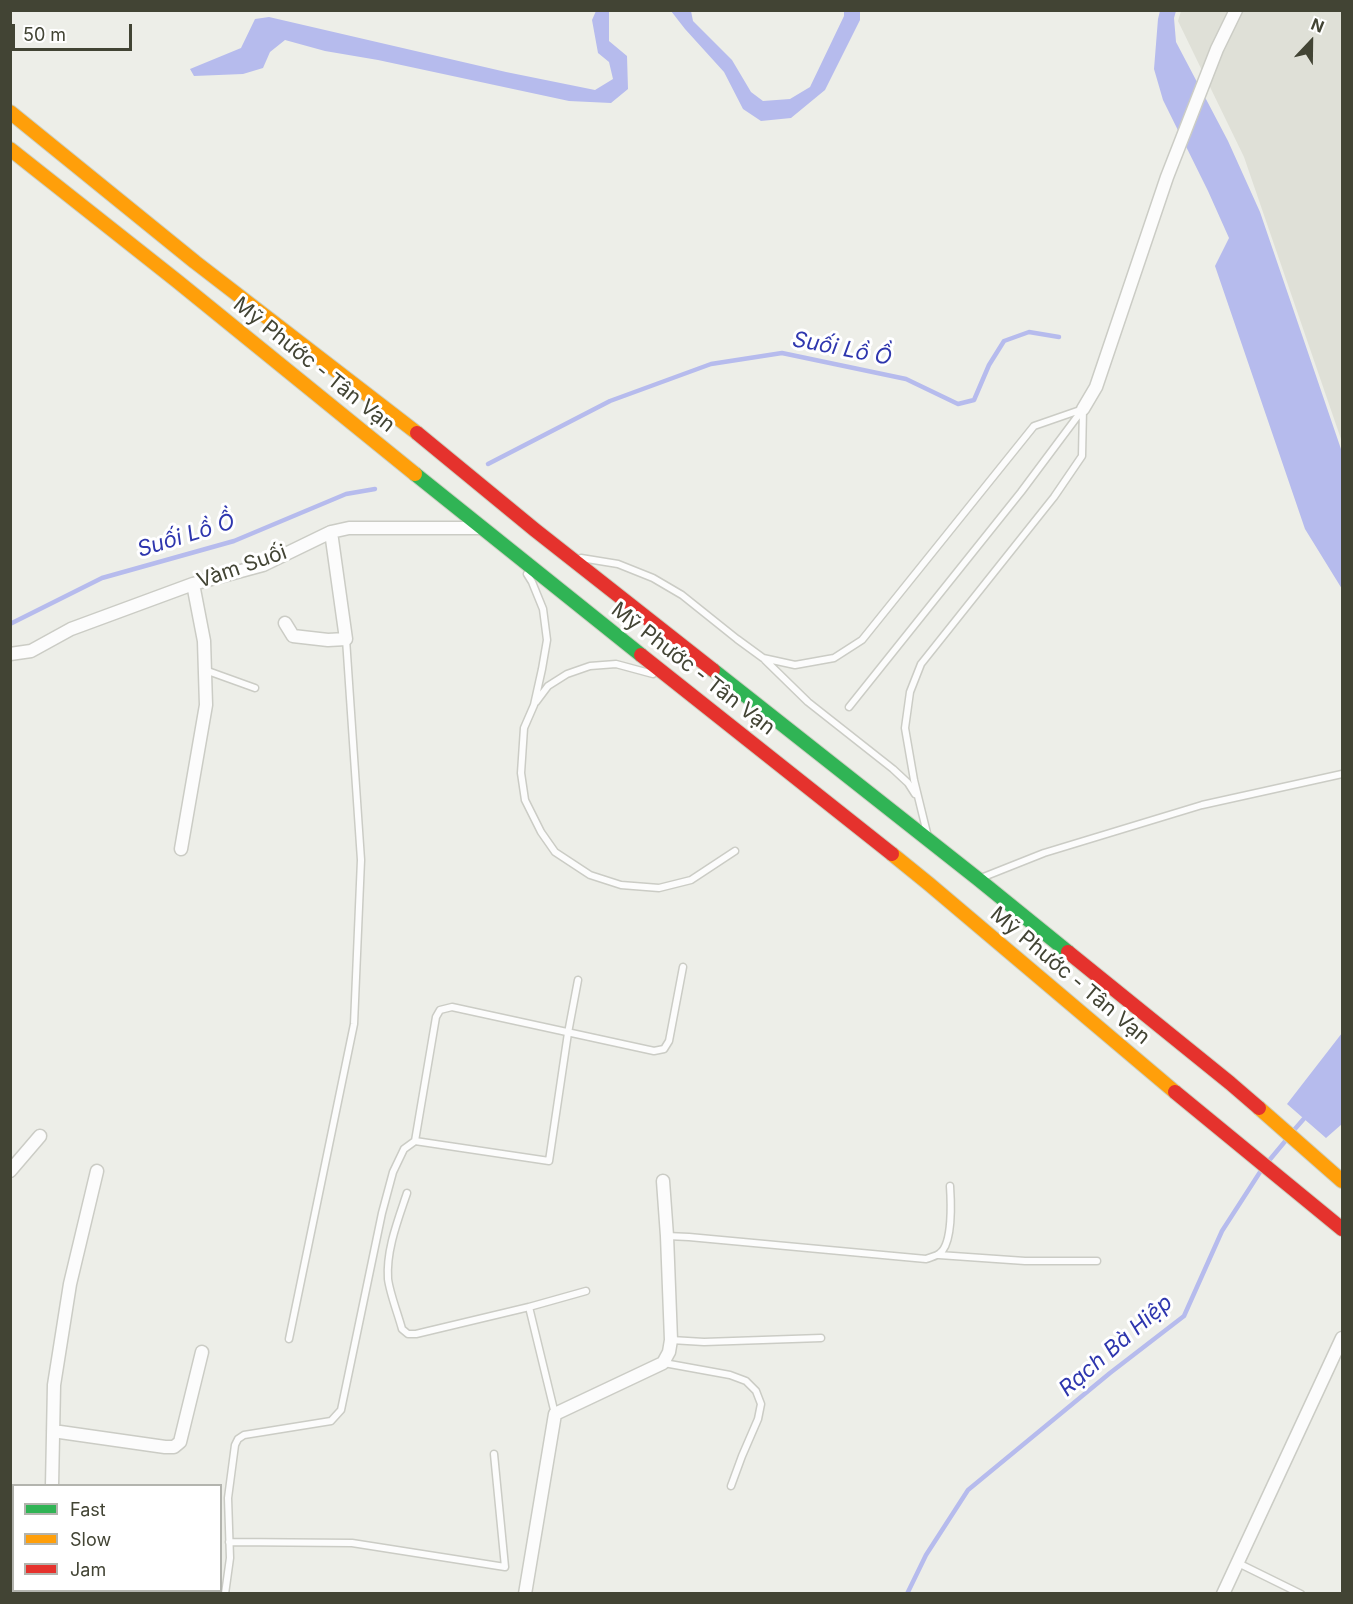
<!DOCTYPE html>
<html>
<head>
<meta charset="utf-8">
<style>
	body { margin:0 }
	#map { position:relative; width:1353px; height:1604px; overflow:hidden; background:#edeee8; font-family:Inter,sans-serif }
	canvas { display:block }
	.frame { position:absolute; inset:0; border:12px solid #424434; pointer-events:none }
	.legend { position:absolute; left:12px; top:1484px; width:210px; height:108px; box-sizing:border-box; background:#fff; border:2px solid #b3b4ae; margin:0; padding:8px 10px; list-style:none; font-size:18px; color:#424434 }
	.legend li { display:flex; align-items:center; gap:12px; height:30px }
	.legend b { width:30px; border:2px solid #b3b4ae }
	.north { position:absolute; left:1281px; top:12px; width:60px; height:60px; -webkit-text-stroke:4px #fff; paint-order:stroke; rotate:22deg; font-size:16px; font-weight:700; line-height:24px; text-align:center; color:#424434 }
	.north::after { content:''; display:block; margin:auto; width:21px; height:27px; background:#424434; clip-path:polygon(50% 0,100% 100%,50% 72%,0 100%) }
	.scale { position:absolute; left:12px; top:24px; width:120px; height:27px; box-sizing:border-box; border:3px solid #424434; border-top:0; padding-left:8px; font-size:18px; line-height:21px; white-space:nowrap; color:#424434; -webkit-text-stroke:4px #fff; paint-order:stroke }
</style>
</head>
<body>
<div id="map">
<canvas width="1353" height="1604"></canvas>
<div class="frame"></div>
<ul class="legend">
<li><b style="height:8px;background:#30b455"></b>Fast</li>
<li><b style="height:8px;background:#ff9f0a"></b>Slow</li>
<li><b style="height:8px;background:#e5322d"></b>Jam</li>
</ul>
<div class="north">N</div>
<div class="scale">50 m</div>
</div>
<script>
const c = document.querySelector('canvas').getContext('2d');
c.lineJoin = 'round';
function paint(path, color) {
  c.fillStyle = color;
  c.fill(path, 'evenodd');
}
function stroke(path, color, width, dash) {
  c.strokeStyle = color;
  c.lineWidth = width;
  c.lineCap = dash ? 'butt' : 'round';
  c.setLineDash(dash || []);
  c.stroke(path);
}
function drawText(font, color, halo, rows, align = 'center') {
  c.font = font + ' Inter,sans-serif';
  c.lineWidth = 6;
  c.setLineDash([]);
  c.textBaseline = 'middle';
  c.strokeStyle = halo;
  c.fillStyle = color;
  for (const [text, x, y, turn = 0] of rows) {
    c.save();
    c.translate(x, y);
    c.rotate((+turn || 0) * Math.PI / 180);
    c.textAlign = isNaN(turn) ? turn : align;
    if (halo) c.strokeText(text, 0, 0);
    c.fillText(text, 0, 0);
    c.restore();
  }
}
paint(new Path2D(`
	M1181,11H1342V442L1244,157L1178,21Z`), '#dfe0d7');
paint(new Path2D(`
	M610,10L609,12V41L627,56L628,89L611,103L569,101L378,60L325,51L285,40L270,52L263,68L243,74L194,76L190,69L241,48L255,19L269,17L506,72L595,90L613,79L609,62L598,53L592,20L596,11Z
	M671,11H691L693,21L732,60L751,92L763,101L790,99L810,87L844,16V11H860V20L825,90L791,118L761,121L743,109L724,72L685,29Z
	M1160,11H1176L1174,18L1176,42L1228,141L1260,212L1342,452V589L1305,529L1215,266L1229,238L1208,191L1163,100L1154,69L1158,19Z
	M1342,1030V1124L1326,1138L1287,1104L1342,1033Z`), '#b6bbed');
stroke(new Path2D(`
	M488,464L610,401L711,364L782,353L906,379L958,404L974,400L989,365L1004,341L1029,332L1059,337
	M10,624L102,578L234,541L346,494L375,489
	M1294,1130L1308,1114
	M1267,1163L1287,1139
	M907,1594L926,1555L968,1490L1110,1373L1184,1316L1222,1231L1262,1169`), '#b6bbed', 4.5);
const lane = new Path2D(`
	M581,558L618,564L653,578L682,595L737,639L763,658L795,665L834,658L862,640L1034,426L1083,409
	M527,574L532,582L543,609L547,640L542,669L534,705L524,728L521,773L525,800L541,832L555,852L590,875L621,885L659,888L691,880L735,851
	M765,660L808,702L893,769L908,783L915,794
	M205,670L255,688
	M536,702L548,686L567,674L590,666L616,664L653,674
	M849,707L1021,492L1083,409
	M927,833L914,780L905,728L910,692L921,664L1054,497L1082,456L1083,409
	M981,878L1044,853L1202,805L1342,774
	M415,1141L436,1017L440,1010L452,1007L654,1051L664,1049L669,1041L683,967
	M407,1193C398,1220 386,1250 388,1279C390,1294 398,1314 402,1329L408,1334H416L529,1307L555,1414
	M667,1236L689,1237L926,1259C931,1257 937,1256 940,1253C953,1243 951,1201 950,1186
	M939,1255L1025,1261H1097
	M529,1307L586,1291
	M289,1339L354,1024L361,860L346,639
	M671,1340L704,1342L821,1338
	M664,1363L730,1375L746,1381L756,1391L761,1404L758,1419L742,1456L731,1486
	M229,1542L352,1543L505,1567L494,1454
	M1238,1563L1301,1594
	M225,1594L230,1558L228,1498L235,1445L238,1439L244,1435L331,1421L341,1410L382,1213L393,1172L404,1149L415,1141L549,1161L568,1033L578,980`);
const street = new Path2D(`
	M1083,409L1096,387L1167,177L1217,49L1236,10
	M285,623L293,636L328,640L346,639L331,532
	M10,654L31,651L71,629L193,584L263,565L331,532L349,528H482
	M181,849L206,705L204,641L193,584
	M10,1171L40,1136
	M53,1431L165,1447H174L180,1442L202,1352
	M52,1486L54,1385L70,1284L97,1171
	M22,1594L23,1590
	M525,1594L555,1414L663,1363L669,1352L671,1340L667,1236L663,1181
	M1223,1594L1342,1338`);
const fast = new Path2D(`
	M415,474L641,655
	M713,670L978,879L1068,952`);
const slow = new Path2D(`
	M10,112L195,262L417,433
	M10,149L177,281L415,474
	M892,854L929,884L1175,1092
	M1259,1108L1342,1181`);
const jam = new Path2D(`
	M417,433L535,530L713,670
	M641,655L892,854
	M1068,952L1230,1083L1259,1108
	M1175,1092L1342,1229
	M10,1593L12,1594`);
stroke(lane, '#cbccc5', 9);
stroke(street, '#cbccc5', 15);
stroke(fast, '#cbcfc0', 16);
stroke(slow, '#cbcfc0', 16);
stroke(jam, '#cbcfc0', 16);
stroke(lane, '#fcfcfc', 6);
stroke(street, '#fcfcfc', 12);
stroke(fast, '#30b455', 14);
stroke(slow, '#ff9f0a', 14);
stroke(jam, '#e5322d', 14);
drawText('21px', '#424434', '#fff', [
	["Mỹ Phước - Tân Vạn",314,365,39],
	["Vàm Suối",242,567,-19],
	["Mỹ Phước - Tân Vạn",693,669,38],
	["Mỹ Phước - Tân Vạn",1070,976,40]
]);
drawText('italic 22px', '#2e36ae', '#fff', [
	["Suối Lồ Ồ",842,349,11],
	["Suối Lồ Ồ",186,536,-17],
	["Rạch Bà Hiệp",1116,1346,-41]
]);
</script>
</body>
</html>
